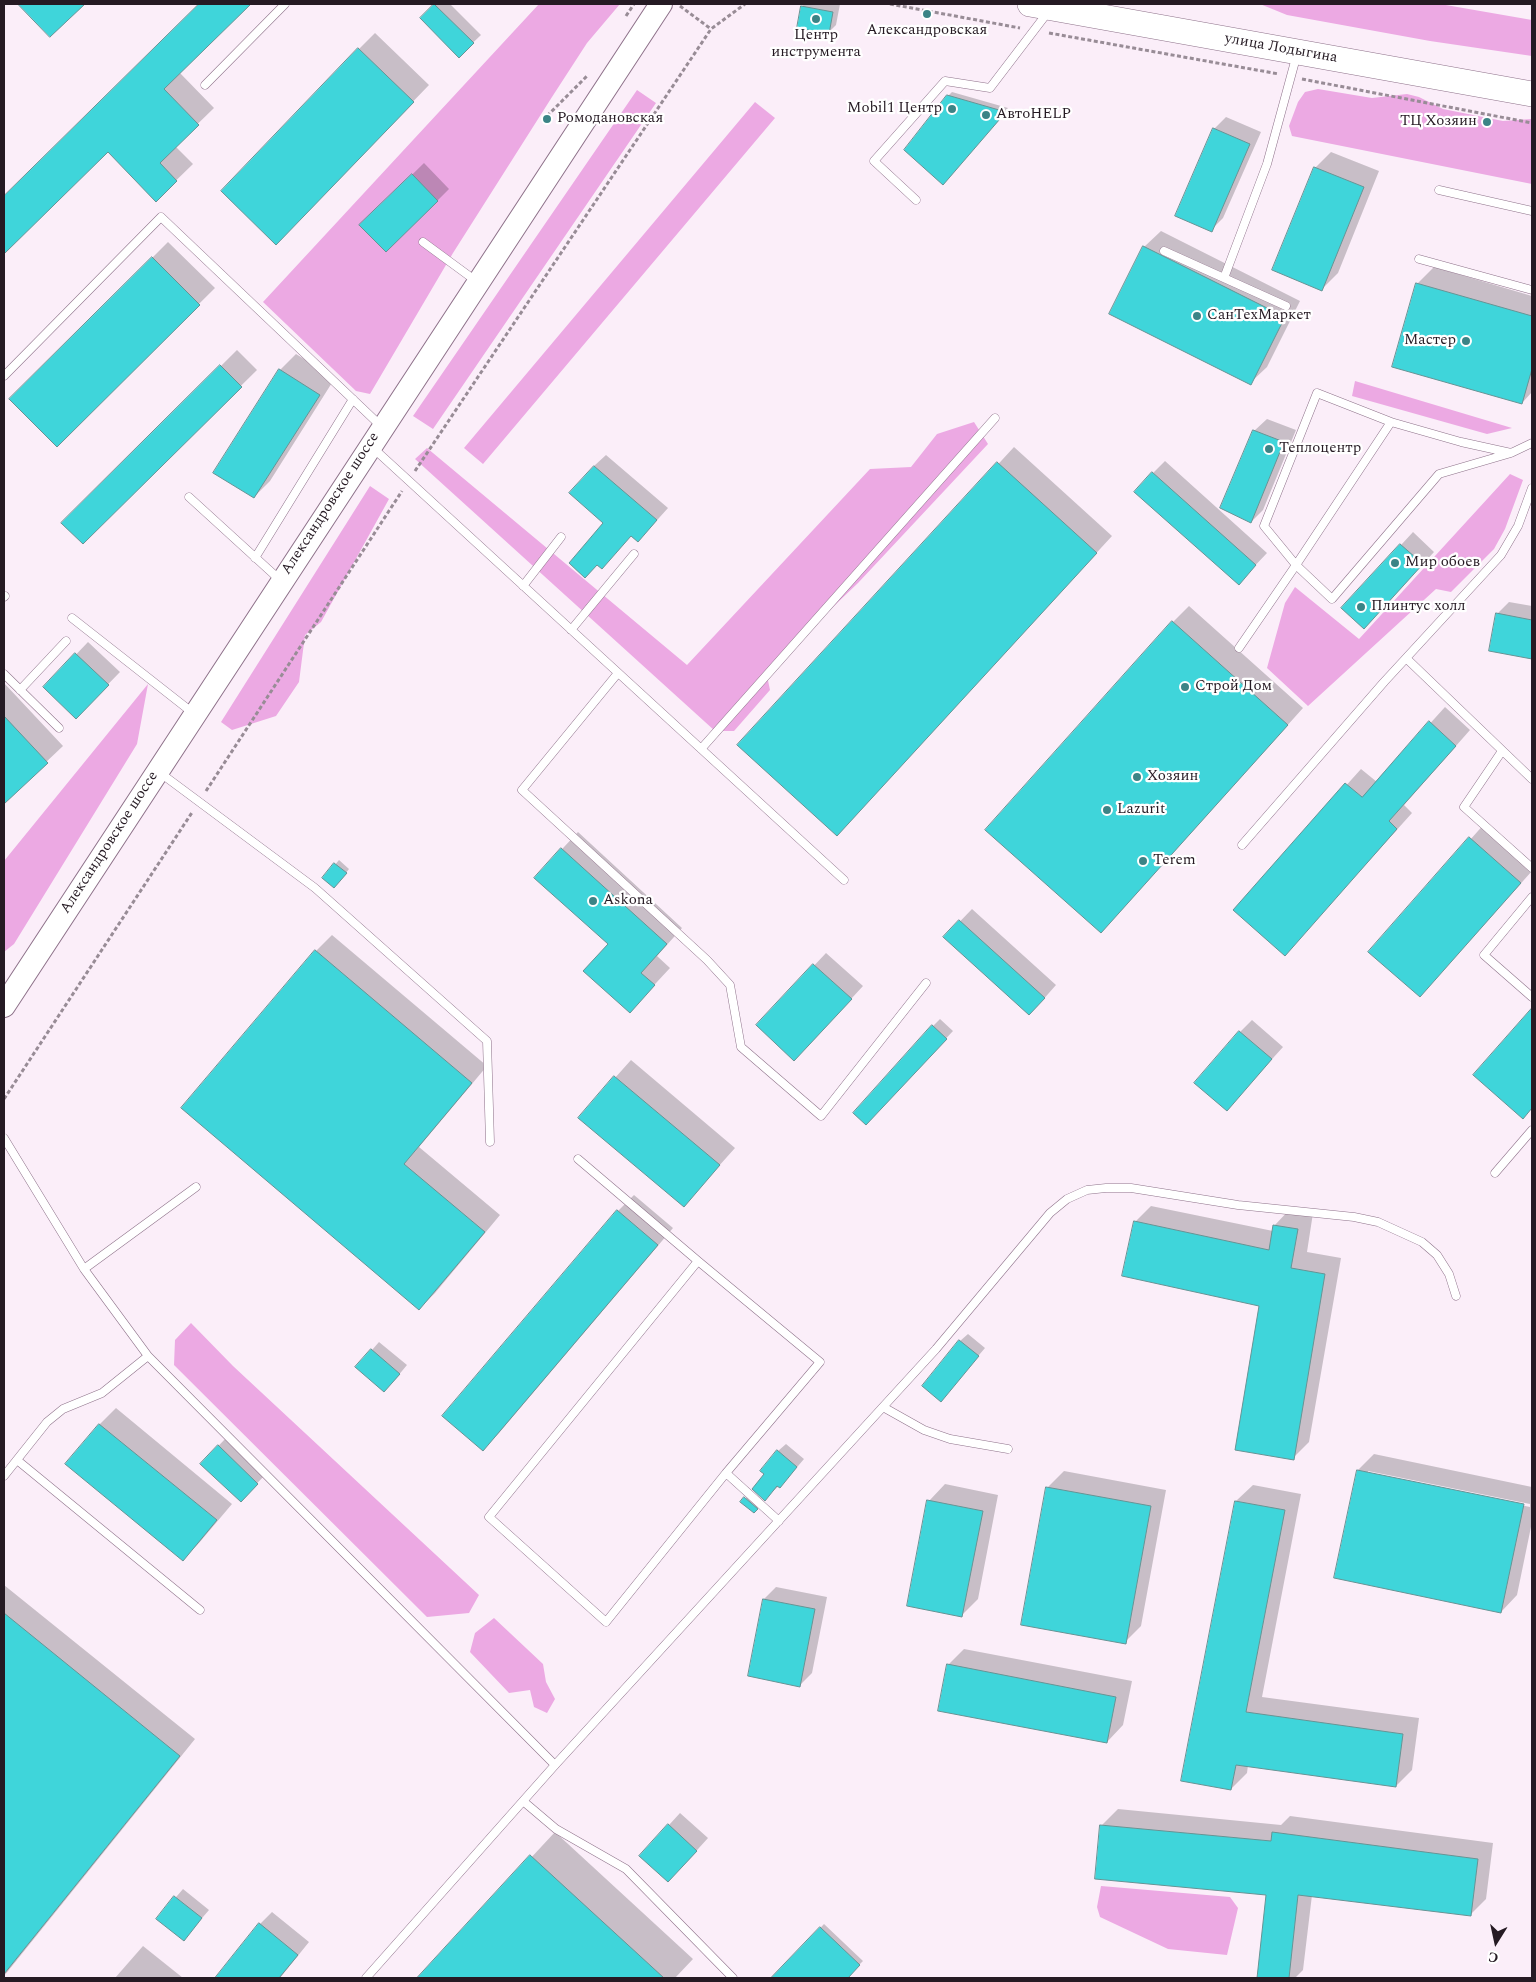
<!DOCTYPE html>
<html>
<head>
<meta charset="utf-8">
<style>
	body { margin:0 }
	#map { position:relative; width:1536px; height:1982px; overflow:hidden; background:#fbeef9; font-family:Spectral,serif }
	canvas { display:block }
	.frame { position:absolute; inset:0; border:5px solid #251a23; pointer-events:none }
	.north { position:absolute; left:1471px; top:1917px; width:50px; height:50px; -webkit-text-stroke:4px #fff; paint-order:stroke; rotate:190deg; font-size:14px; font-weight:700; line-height:20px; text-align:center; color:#251a23 }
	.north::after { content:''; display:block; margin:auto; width:18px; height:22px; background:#251a23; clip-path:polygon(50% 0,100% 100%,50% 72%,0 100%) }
</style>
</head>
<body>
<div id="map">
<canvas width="1536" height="1982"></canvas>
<div class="frame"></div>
<div class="north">С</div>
</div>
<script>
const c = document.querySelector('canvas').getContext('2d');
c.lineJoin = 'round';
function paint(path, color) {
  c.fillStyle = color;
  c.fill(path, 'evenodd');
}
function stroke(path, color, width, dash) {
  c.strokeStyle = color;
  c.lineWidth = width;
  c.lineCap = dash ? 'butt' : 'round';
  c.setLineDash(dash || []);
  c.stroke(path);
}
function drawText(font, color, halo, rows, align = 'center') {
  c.font = font + ' Spectral,serif';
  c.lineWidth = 4.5;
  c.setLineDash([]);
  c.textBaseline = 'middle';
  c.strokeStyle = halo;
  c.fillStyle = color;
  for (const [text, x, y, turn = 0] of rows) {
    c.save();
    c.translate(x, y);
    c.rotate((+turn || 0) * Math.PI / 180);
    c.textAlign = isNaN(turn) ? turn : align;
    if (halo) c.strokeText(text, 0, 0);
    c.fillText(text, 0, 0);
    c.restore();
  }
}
paint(new Path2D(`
	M539,4H620L587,43L552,97L453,253L370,394L356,391L263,302Z
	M1260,4H1440L1532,20V56L1430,41L1287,15Z
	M1318,89L1372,98L1407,94L1419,97L1443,109L1503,121L1532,119V184L1292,136L1289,126L1298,102L1305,92Z
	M637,90L656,103L433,429L413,416Z
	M755,102L775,118L483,464L464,448Z
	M1355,381L1512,428L1487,434L1352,396Z
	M974,422L988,444L858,583L766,671L770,690L734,731H715L415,459L427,448L687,665L870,469L911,467L937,434Z
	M1510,474L1523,480L1505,529L1494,549L1451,592L1436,589L1308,706L1267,668L1285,603L1295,587L1359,639Z
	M370,486L389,499L321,622L305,635L299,682L276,716L232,730L221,722Z
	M148,684L137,744L14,944L4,952V861Z
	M191,1323L233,1366L479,1595L469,1613L427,1617L174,1365L175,1340Z
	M494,1618L543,1664L546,1682L555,1699L547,1713L534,1707L530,1690L509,1693L470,1652L475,1633Z
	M1101,1886L1230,1897L1238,1908L1227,1955L1168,1949L1100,1917L1097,1907Z`), '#eca9e3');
paint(new Path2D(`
	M20,4H83L51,36Z
	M201,4H249L179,72L214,108L175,146L193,164L156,200L108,151L4,252V198Z
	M435,4H450L481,35L459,56L421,18Z
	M805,4H840L836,25L828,33L802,6Z
	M375,33L429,85L292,227L359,49Z
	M952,92L1008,108L947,180L948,96Z
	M1226,117L1261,132L1223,218L1211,230L1214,129Z
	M1331,152L1379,171L1338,273L1322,289L1315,168Z
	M424,163L449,189L437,201L373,213Z
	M1161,231L1300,301L1267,367L1250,383L1144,247Z
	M168,242L215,288L57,445L11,399Z
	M1434,267L1532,296V392L1522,403L1418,283Z
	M237,350L257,370L83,542L63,523Z
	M296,354L335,378L270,481L254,497L280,370Z
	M1267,419L1296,430L1263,510L1251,522L1254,431Z
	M1014,447L1112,536L853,818L739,745Z
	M606,455L668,508L650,528L631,535L594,466Z
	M1165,461L1267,553L1250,571L1153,473Z
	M1413,532L1434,552L1376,615L1343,608Z
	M1509,602L1532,606V658L1490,650L1497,614Z
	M1189,606L1303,708L1117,915L1173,622Z
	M88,642L120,672L88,705L45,687Z
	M4,683L63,746L4,802Z
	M1445,707L1470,730L1404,805L1412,813L1285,954L1234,910L1361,769L1377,782Z
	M1486,822L1532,862V871L1420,996L1370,952Z
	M578,832L682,928L657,956L670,968L630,1011L610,944L536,877Z
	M339,860L349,869L338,883L324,878Z
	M972,909L1056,985L1041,1002L945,937Z
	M332,935L487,1066L419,1147L500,1215L435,1293L419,1309L182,1108L316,951Z
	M826,953L863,986L806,1048L758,1025Z
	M1532,1010V1108L1523,1117L1475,1075Z
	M940,1019L953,1031L873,1116L933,1026Z
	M1252,1020L1283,1047L1227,1109L1240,1032Z
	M631,1060L735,1148L684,1205L580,1117Z
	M634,1195L673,1228L499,1433L483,1449L443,1416L618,1211Z
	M1151,1206L1273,1231L1274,1226L1290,1209L1313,1213L1307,1252L1341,1258L1309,1442L1293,1458L1261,1305L1135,1222Z
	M968,1334L985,1348L941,1400L960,1341Z
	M379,1342L407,1365L392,1383L372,1350Z
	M116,1408L232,1504L199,1543L183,1559L67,1464L100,1424Z
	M226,1438L265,1475L241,1500L202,1463Z
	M786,1444L804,1459L787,1479L773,1491L765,1474L778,1451Z
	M1374,1454L1532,1487V1522L1517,1595L1501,1612L1358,1470ZM1368,1471L1530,1504V1507L1368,1473Z
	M1064,1471L1166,1490L1141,1626L1125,1642L1023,1624L1048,1487Z
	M945,1484L998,1495L978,1599L962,1615L929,1501Z
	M1253,1485L1301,1494L1262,1697L1419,1718L1412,1770L1396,1786L1248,1765L1247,1773L1231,1789L1183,1780L1236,1501Z
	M749,1495L760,1505L754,1512L742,1502Z
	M4,1585L195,1739L4,1976Z
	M776,1587L827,1597L812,1673L800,1685L764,1599Z
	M964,1649L1132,1681L1123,1725L1107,1742L948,1665Z
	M1118,1809L1281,1825L1290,1816L1493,1843L1486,1899L1470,1915L1312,1895L1303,1970L1295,1978H1258L1267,1894L1102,1825Z
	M680,1813L708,1838L680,1869L669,1825Z
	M555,1832L693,1959L675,1978H419Z
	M183,1889L209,1910L191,1931L158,1918Z
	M272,1912L309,1942L280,1978H216L260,1924Z
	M824,1924L863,1961L846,1978H773Z
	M143,1946L183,1978H115Z`), '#0003');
const building = new Path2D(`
	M18,4H85L50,37Z
	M199,4H251L164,89L199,125L160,163L177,181L156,202L108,152L4,254V196Z
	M434,4L474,43L459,58L420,18Z
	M801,6L833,12L829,34L797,28Z
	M358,48L414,102L276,245L221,191Z
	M947,95L1006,112L943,185L904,150Z
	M1213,128L1250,144L1212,232L1175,216Z
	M1314,167L1364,187L1322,291L1272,270Z
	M412,174L438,201L386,252L359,225Z
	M1143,246L1285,317L1251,385L1109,314Z
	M152,257L200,305L57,447L9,399Z
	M1416,283L1532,316V369L1522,404L1392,367Z
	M220,365L242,387L83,544L61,523Z
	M279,369L320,395L254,498L213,473Z
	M1253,430L1284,442L1251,523L1220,508Z
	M997,462L1097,553L837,836L737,745Z
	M594,466L657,520L638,542L631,536L602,569L597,565L585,578L569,563L603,523L569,493Z
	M1152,472L1256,565L1239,585L1134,492Z
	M1400,544L1423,564L1364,629L1341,608Z
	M1496,613L1532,620V659L1489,651Z
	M1172,621L1288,725L1101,933L985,830Z
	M75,653L109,685L76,719L43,687Z
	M4,716L48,763L4,804Z
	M1429,721L1456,746L1389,821L1397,829L1285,956L1233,910L1345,783L1362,797Z
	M1469,837L1521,883L1420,997L1368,952Z
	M561,848L667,944L641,973L655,985L630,1013L583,971L608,944L534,878Z
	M334,863L347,873L334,888L322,878Z
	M959,920L1045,998L1029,1015L943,937Z
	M315,950L472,1083L404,1164L485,1232L419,1310L181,1108Z
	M813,964L852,999L794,1061L756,1025Z
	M1532,1008V1108L1523,1119L1473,1075Z
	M932,1025L947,1039L866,1125L853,1113Z
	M1239,1031L1272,1059L1227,1111L1194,1083Z
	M614,1076L720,1165L684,1207L578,1118Z
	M617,1210L658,1245L483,1451L442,1416Z
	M1134,1221L1269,1250L1273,1225L1298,1229L1291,1268L1325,1274L1294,1460L1235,1450L1259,1306L1122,1276Z
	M959,1340L979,1356L941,1402L922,1386Z
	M371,1349L400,1374L384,1392L355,1367Z
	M99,1424L217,1520L183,1561L65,1464Z
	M218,1445L258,1484L241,1502L200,1464Z
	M777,1450L797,1467L780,1488L777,1486L765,1501L752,1489L764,1474L760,1471Z
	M1357,1470L1524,1504L1501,1613L1334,1578Z
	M1046,1487L1151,1506L1126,1644L1021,1625Z
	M744,1497L758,1509L754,1513L740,1502Z
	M927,1500L983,1511L962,1617L907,1606Z
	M1235,1501L1285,1510L1246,1712L1403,1734L1396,1787L1236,1765L1231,1790L1181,1781Z
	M763,1599L815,1609L800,1687L748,1676Z
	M4,1613L180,1756L4,1974Z
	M947,1664L1116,1697L1107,1743L938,1711Z
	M668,1824L697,1851L668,1882L639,1856Z
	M1100,1825L1271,1841L1272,1832L1478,1859L1471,1916L1298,1895L1289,1978H1257L1266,1895L1095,1879Z
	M530,1855L664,1978H417Z
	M174,1896L202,1918L184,1941L156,1919Z
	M259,1923L298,1955L279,1978H215Z
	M820,1927L860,1965L848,1978H771Z`);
paint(building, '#3fd5da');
stroke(building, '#669394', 1);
const lane = new Path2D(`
	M205,85L285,4
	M1439,190L1532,211
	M916,200L874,161L945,81L990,88L1048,12
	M423,242L476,281
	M1164,251L1286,306
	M1419,259L1532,290
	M1224,278L1267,164L1297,54
	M4,376L161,217L382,427
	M1391,422L1317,393L1264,526L1296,565L1332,599L1439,474L1511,453
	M372,447L844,880
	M189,497L280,580
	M255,558L353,399
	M523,586L561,537
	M4,597L5,596
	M72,618L193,713
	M571,630L634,554
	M1239,648L1296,565L1391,422L1461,442L1511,453L1532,443
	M1406,658L1532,779
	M618,673L522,790L707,960L730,985L741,1047L821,1116L926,983
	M4,674L59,728
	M20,690L66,641
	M701,749L995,418
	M1502,751L1464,807L1532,868
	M159,772L315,888L487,1041L490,1142
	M1242,845L1384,682L1501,555L1518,526L1532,488
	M1532,897L1484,955L1532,997
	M4,1138L84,1269L148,1356L555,1765
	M578,1159L698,1261
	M1495,1173L1532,1130
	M84,1269L196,1187
	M883,1407L924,1430L950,1439L1008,1449
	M17,1460L200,1610
	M726,1473L820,1362L698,1261L489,1517L606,1622L726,1473L779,1521
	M4,1476L47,1422L63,1409L102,1393L148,1356
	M523,1801L556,1829L626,1869L733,1978
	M366,1978L555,1765L936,1349L1050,1213L1067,1199L1087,1190L1106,1188H1131L1238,1205L1354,1217L1378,1222L1422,1242L1437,1255L1449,1274L1456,1296`);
const secondary = new Path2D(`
	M4,1006L661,4`);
const primary = new Path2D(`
	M1030,4L1532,94`);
stroke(lane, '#8e728a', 9);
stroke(secondary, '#8e728a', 24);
stroke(primary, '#8e728a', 26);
stroke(new Path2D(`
	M890,4L1020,28
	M680,6L711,29
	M626,16L634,4
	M1049,33L1279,74
	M1302,79L1532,123
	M547,116L587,76
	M415,471L711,29L745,4
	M206,791L402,491
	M4,1099L193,811`), '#988c96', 3, [4, 2.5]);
stroke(lane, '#fff', 8);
stroke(secondary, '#fff', 22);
stroke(primary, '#fff', 25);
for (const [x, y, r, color] of [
	[927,14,5,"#3b8486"],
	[816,19,5,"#3b8486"],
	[952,109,5,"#3b8486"],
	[986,115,5,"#3b8486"],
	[547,119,5,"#3b8486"],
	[1487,122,5,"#3b8486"],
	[1197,316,5,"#3b8486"],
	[1466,341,5,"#3b8486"],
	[1269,449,5,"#3b8486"],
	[1395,563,5,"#3b8486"],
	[1361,607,5,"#3b8486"],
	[1185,687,5,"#3b8486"],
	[1137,777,5,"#3b8486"],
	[1107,810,5,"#3b8486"],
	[1143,861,5,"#3b8486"],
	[593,901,5,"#3b8486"]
]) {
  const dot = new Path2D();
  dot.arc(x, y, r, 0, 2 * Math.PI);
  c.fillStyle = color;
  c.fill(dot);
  stroke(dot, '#fff', 2);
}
drawText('15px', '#251a23', '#fff', [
	["Александровская",927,31,"center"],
	["Центр",816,36,"center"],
	["инструмента",816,53,"center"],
	["Mobil1 Центр",942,109,"right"],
	["АвтоHELP",996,115],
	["Ромодановская",557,119],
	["ТЦ Хозяин",1477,122,"right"],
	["СанТехМаркет",1207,316],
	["Мастер",1456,341,"right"],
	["Теплоцентр",1279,449],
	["Мир обоев",1405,563],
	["Плинтус холл",1371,607],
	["Строй Дом",1195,687],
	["Хозяин",1147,777],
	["Lazurit",1117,810],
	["Terem",1153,861],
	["Askona",603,901]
], 'left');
drawText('15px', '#251a23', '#fff', [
	["улица Лодыгина",1281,49,10],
	["Александровское шоссе",331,504,-57],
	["Александровское шоссе",110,843,-57]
]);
</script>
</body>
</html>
